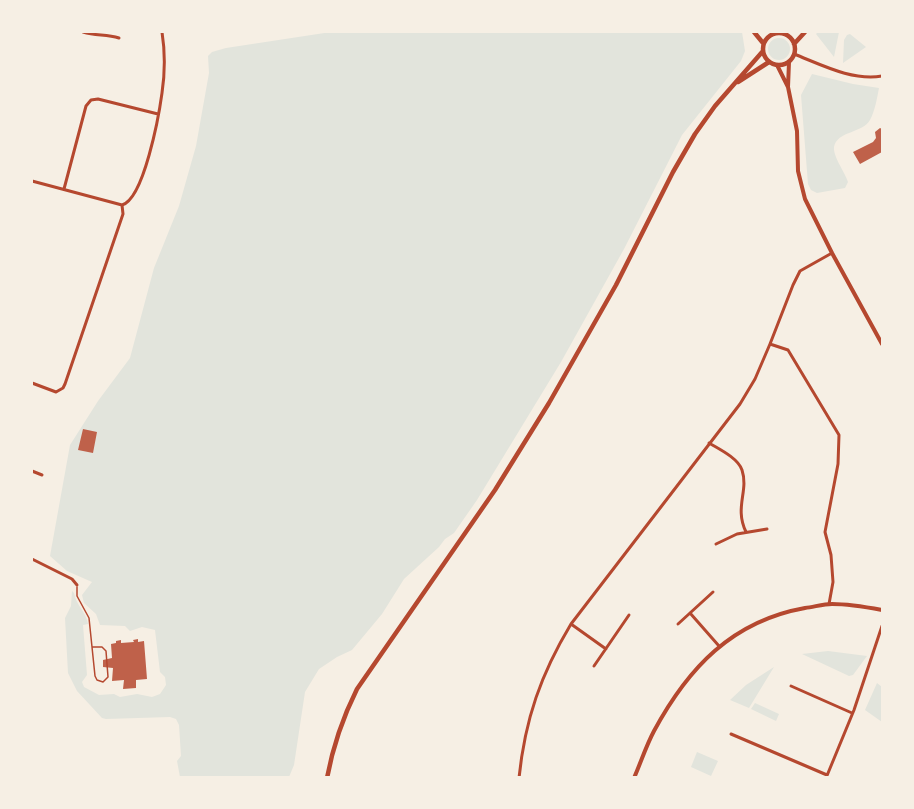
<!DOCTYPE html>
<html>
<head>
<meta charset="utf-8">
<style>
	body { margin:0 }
	#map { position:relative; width:914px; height:809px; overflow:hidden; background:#f6efe4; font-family:Signika,sans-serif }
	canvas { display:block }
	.frame { position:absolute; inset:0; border:33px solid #f6efe4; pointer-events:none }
</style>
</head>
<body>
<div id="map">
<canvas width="914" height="809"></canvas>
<div class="frame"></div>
</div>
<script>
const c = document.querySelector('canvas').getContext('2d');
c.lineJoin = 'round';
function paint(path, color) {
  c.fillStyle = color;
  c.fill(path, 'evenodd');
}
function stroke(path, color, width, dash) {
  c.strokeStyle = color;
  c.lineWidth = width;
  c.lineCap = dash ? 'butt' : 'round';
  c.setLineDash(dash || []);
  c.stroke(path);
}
paint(new Path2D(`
	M331,32H742L745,51L741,61L682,135L624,249L561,362L477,500L454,533L445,539L439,547L404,579L382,614L352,650L337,657L319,669L305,692L294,765L289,777H180L177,761L181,756L179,725L176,719L170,717L106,719L102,718L77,691L68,673L65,618L71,606L72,591L74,593C76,605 86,612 88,624L83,625L87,675L82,682L84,687L99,695L114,694L120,697L137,694L152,697L160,694L166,685L165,677L160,672L155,630L142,627L130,631L125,626L100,625L96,614L84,603L82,595L92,582L67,571L50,556L70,445L98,401L130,358L154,268L179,206L196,146L209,73L208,56L212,52L226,48Z
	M818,32H839L834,57L816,34Z
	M850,34L866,47L843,63L844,40L847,35Z
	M768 49a11 11 0 1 1 22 0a11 11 0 1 1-22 0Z
	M812,74L853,84L879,88C877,98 875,111 870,120C863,133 837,131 834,147C833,157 845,172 848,182L845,188L817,193L811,190L808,184L801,95Z
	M828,651L867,656L853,675L849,676L802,654Z
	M774,667L749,708L730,700L746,685Z
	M877,683L882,687V722L865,710Z
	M755,703L779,714L776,721L751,709Z
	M697,752L718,761L711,776L691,767Z`), '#e2e4dc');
paint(new Path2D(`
	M880,128L882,129V152L860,164L853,152L873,142L876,138L875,132Z
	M83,429L97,432L93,453L78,450Z
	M138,639V642L144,641L147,679L136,680V688L123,689L124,680L112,681L113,668L103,667V660L112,658L111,644L116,643V641L121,640V643L134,642L133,640Z`), '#bf614a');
stroke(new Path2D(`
	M77,587V596L89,618L95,676L97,680L103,682L108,677L106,651L102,647H92`), '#b5482f', 1.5);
stroke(new Path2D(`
	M83,32C96,36 106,34 119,38
	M794,54C822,65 852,81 882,76
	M32,181L122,205
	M64,189L86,106L91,100L98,99L158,114
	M122,205C144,199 159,115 162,93C165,73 165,51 162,32
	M770,344L788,350L839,435L838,464L825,532L831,555L833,582L829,604
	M32,383L56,392L63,388L65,384L123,214L122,205
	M709,443C719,449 738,458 742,470C749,491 734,507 746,532
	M32,471L42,475
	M716,544L737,534L767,529
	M32,559L72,579L77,585
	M690,613L719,646
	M571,624L606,649
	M678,624L713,592
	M594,666L629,615
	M791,686L852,713
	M731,734L827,775
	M519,778C525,719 541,674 571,624L740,404L755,379L770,344L793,285L800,271L832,253
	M826,778L854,710L882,626`), '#b5482f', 3);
stroke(new Path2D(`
	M789,62L788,87L797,131L798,171L805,199L832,253L882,344
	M777,65L788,87
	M634,778C641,762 646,746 654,731C688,668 732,621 805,608C814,607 823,604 832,604C849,604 866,607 882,610`), '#b5482f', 4);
stroke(new Path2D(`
	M754,32L763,43
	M763 49a16 16 0 1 1 32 0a16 16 0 1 1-32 0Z
	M794,44L805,32
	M738,82L769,62
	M327,778C333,746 343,717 357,689L495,490L549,403L616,285L673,172L695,134L715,106L763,51`), '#b5482f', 4.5);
</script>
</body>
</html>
